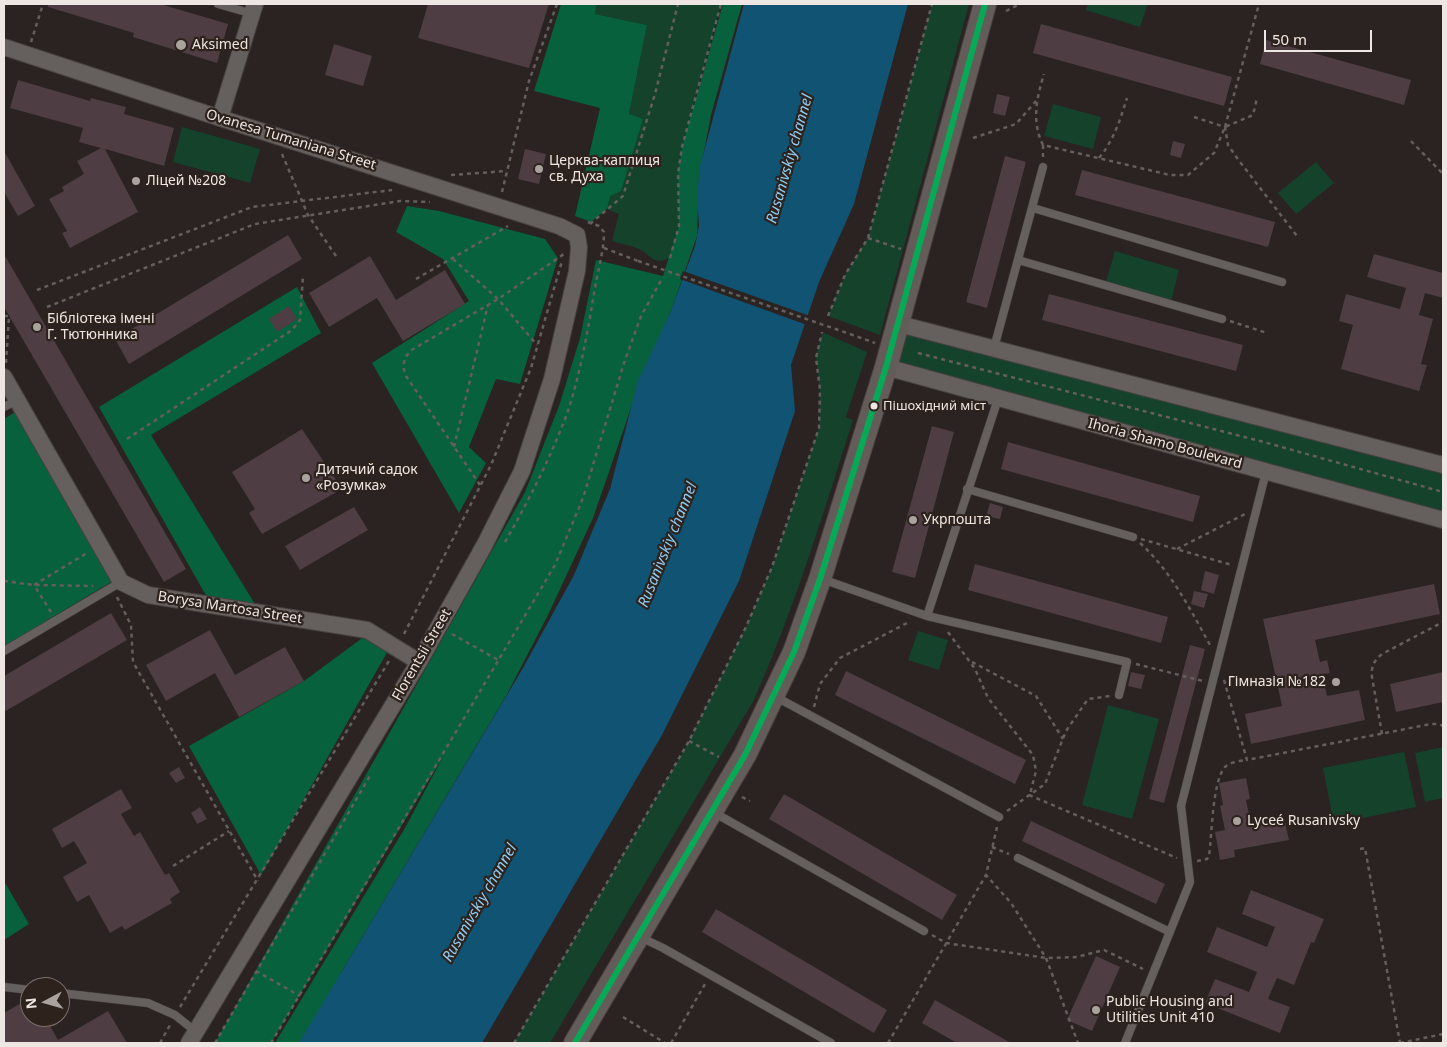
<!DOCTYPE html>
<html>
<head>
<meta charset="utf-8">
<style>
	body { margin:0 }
	#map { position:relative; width:1447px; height:1047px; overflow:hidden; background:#2a2321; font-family:"Noto Sans",sans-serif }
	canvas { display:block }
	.frame { position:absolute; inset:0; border:5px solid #eee6e2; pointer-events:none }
	.north { position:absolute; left:20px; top:977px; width:50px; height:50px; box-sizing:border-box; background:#2e221d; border:1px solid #7b706c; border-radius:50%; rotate:264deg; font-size:14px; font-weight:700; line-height:20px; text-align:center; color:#eee6e2 }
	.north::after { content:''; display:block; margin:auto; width:18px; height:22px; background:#a9a29e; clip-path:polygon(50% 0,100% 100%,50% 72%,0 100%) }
	.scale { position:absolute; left:1264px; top:30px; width:108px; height:22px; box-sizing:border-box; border:2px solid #eee6e2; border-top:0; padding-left:6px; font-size:15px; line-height:18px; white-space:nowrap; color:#eee6e2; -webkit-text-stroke:4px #2e221d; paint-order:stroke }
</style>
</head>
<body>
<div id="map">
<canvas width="1447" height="1047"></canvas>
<div class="frame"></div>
<div class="north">N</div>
<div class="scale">50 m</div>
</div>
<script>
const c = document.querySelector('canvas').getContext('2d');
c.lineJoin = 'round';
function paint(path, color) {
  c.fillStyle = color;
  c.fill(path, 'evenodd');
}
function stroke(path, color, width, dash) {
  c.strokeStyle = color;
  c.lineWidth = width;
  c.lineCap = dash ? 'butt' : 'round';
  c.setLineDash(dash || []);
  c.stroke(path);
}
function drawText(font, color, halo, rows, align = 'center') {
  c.font = font + ' "Noto Sans",sans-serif';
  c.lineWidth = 4.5;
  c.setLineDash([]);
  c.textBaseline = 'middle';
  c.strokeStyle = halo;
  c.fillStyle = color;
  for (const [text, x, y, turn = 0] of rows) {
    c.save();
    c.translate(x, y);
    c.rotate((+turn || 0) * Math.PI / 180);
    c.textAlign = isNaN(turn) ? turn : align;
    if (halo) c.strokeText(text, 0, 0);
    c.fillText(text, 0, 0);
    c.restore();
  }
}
paint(new Path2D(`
	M598,4H721L682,147L678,173L679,226L670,258C651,266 652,255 639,249C631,245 620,244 612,241L619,214L607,209L594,188L642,119L629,115L647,25L595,14Z
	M932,4H969L880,335L828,316L845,275L868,238Z
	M1088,4H1148L1140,27L1086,10Z
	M1053,104L1101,117L1093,149L1044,136Z
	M182,127L260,149L250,183L173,162Z
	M1316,162L1334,183L1296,214L1278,193Z
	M1115,251L1179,270L1171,301L1106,282Z
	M899,324L1443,465V519L886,367Z
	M822,332L867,352L846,417L853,420C823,515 794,609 754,700L550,1043H514L689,741L746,627L772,567L819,428L820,390L816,358Z
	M918,631L948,640L939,670L908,660Z
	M1108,705L1159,719L1132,819L1082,805Z
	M1443,747V798L1425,802L1415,753Z
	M1404,752L1416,807L1334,824L1323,768Z`), '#14422b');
paint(new Path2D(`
	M561,4H597L595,14L647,25L629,114L643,119L621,191L610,196L607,209L591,222L575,216L600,108L534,91Z
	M723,4H742L711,115L699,177L697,236L672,308L631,408L593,518L548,615L506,696L342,971L309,1043H275L405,828L444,755L271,1043H215L525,492L559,406L580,338L596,260L663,276L679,226L678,173L682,147Z
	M407,206L439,211L545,239L558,258L520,384L496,379L469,447L486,463L459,513L372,363L469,301L443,259L396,232Z
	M297,287L321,333L151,435L255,604L208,599L99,407Z
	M15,412L113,581L4,646V419Z
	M365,636L389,649L261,875L189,746L304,681Z
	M4,881L29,924L4,940Z`), '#07613c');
paint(new Path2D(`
	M744,4H908L854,204L819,282L791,365L795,411L739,581L662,735L482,1043H299L523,668L574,575L610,489L638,381L670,313L695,246L699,226L697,196L700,166Z`), '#115373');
paint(new Path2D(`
	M683,271L810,316L807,325L680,279Z`), '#2a2321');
paint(new Path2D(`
	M48,4H160L228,24L217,63L133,37L134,33L48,7Z
	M428,4H549L529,68L418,38Z
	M1041,24L1232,77L1224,106L1033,53Z
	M1266,40L1411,80L1404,105L1260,64Z
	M334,44L372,56L363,86L325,75Z
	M18,80L90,101L91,98L126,107L124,114L174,128L164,166L105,149L138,212L70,248L62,233L67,231L49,199L64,191L62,187L84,174L77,161L101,148L79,142L83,128L10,108Z
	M997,94L1010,97L1005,116L993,113Z
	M1173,141L1185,144L1181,158L1170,155Z
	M525,149L546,154L539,184L518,179Z
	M4,151L35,206L18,216L4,192Z
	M1005,156L1026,162L987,308L966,302Z
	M1082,170L1275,222L1268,247L1075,195Z
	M288,235L302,259L129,364L115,339Z
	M4,254L186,569L164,582L4,307Z
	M1374,254L1443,273V298L1425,293L1419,315L1433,319L1421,364L1427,365L1419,391L1341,369L1353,325L1339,321L1346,294L1400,309L1406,288L1367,277Z
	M370,256L396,300L445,270L465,304L403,341L377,298L329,327L309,293Z
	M1049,294L1243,345L1236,371L1042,320Z
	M289,306L297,319L277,332L269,319Z
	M932,426L954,432L915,578L892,572Z
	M302,429L342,489L262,534L249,513L255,509L232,472Z
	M1008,442L1200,496L1193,522L1001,469Z
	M990,503L1003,507L1000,519L986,516Z
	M354,507L368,530L300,570L285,546Z
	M975,564L1168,617L1161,643L968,590Z
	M1205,571L1219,575L1214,594L1201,590Z
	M1434,584L1440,614L1315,640L1320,662L1327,660L1330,673L1322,674L1327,696L1359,690L1365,720L1251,744L1245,714L1282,706L1263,619Z
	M1194,591L1208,594L1204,608L1191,604Z
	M111,613L127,640L4,712V676Z
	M210,630L235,675L285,647L304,681L239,717L215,673L166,701L146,665Z
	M1190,645L1205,649L1164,803L1149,799Z
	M846,671L1026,760L1015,784L835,695Z
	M1131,672L1145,675L1141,689L1128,686Z
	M1443,672V702L1396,712L1390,684Z
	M179,767L185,778L176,783L169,773Z
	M1246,778L1250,799L1246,800L1251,824L1284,818L1289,840L1234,850L1235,857L1220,860L1215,832L1225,830L1220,806L1223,805L1219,783Z
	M121,789L132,808L121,814L134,836L140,832L165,875L169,873L180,892L170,899L172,903L125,930L122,926L110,933L89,895L77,902L63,877L87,863L74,841L62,848L52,829Z
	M784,794L957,895L942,920L769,819Z
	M200,807L207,819L197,824L191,813Z
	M1031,821L1165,884L1156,904L1022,841Z
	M1251,890L1324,919L1314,943L1311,942L1294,985L1277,978L1268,999L1290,1007L1280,1033L1205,1003L1215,979L1249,992L1257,972L1207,952L1217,927L1267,947L1275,927L1242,914Z
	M716,909L887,1010L874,1033L702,932Z
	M1096,956L1120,967L1092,1031L1067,1020Z
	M30,998V1017H45L58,1040L108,1011L127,1043H4V1013Z
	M935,1000L1011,1043H957L922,1023Z`), '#4e3d43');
const lane = new Path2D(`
	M218,4L253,14
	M1033,208L1282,282
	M1018,260L1222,319
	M994,348L1043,167
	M4,407L17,400
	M967,489L1133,537
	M822,579L927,616L1127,662L1119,695
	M927,616L998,399
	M4,651L121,582
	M776,697L999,817
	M713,812L924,931
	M1018,858L1170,932
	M640,937L663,948L831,1043
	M4,987L30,990
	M60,993L148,1003L175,1015L195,1031
	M1125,1043L1190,882L1181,806L1266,472`);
const street = new Path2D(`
	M4,47L220,118L559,226L577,235L579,247L577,271L552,379L522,471L484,546L419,662L189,1043
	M220,118L255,4
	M899,324L1443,465
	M886,367L1443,520
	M4,377L121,582L148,595L367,630L419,662`);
const secondary = new Path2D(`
	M575,1043L745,755L794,652L820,579L886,367L985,4`);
stroke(lane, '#46403e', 9);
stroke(street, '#46403e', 18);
stroke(secondary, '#46403e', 24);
stroke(new Path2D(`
	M1006,11L1020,4
	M31,42L43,4
	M1194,117L1225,127L1228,145L1237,158L1297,236
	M1225,127L1259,4
	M973,138L1016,124L1036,101
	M1411,141L1443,174
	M1043,145C1031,121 1037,97 1044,74
	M282,154L308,215L336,256
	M1043,157V145L1170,175H1188L1214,153L1225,127L1253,115L1257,98
	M1099,158C1114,140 1120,120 1127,98
	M451,175L507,171
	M502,192L529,81L557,4
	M590,224L623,196L655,94L678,4
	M868,238L901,249
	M604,248L638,261
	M670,258L679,226L678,173L682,147L721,4
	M453,259L498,299L537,345
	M416,279L508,226
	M37,290L252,207L392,190
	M47,307L255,224L400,201L430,202
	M4,316H9L6,364
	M828,316L845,275L868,238L932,4
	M1230,321L1267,333
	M850,334L875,343
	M918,353L1260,441L1443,492
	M127,439L292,330L300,320L303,276
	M454,447L488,305
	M480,485L406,376C402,366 403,360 410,351L498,299L564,254
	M1141,539L1232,565
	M505,542C529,500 551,457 568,411C581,371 588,329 595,288C598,269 604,251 604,232L599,226L585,221
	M1140,543C1171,571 1190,609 1210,645
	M1177,549L1245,514
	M4,581L34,585L93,586
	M117,597L131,625L133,662L258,881
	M51,612L34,585L87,553
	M948,632L975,669L988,698L1033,755L1036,771L1030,794
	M404,634L491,465L531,368L562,261
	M452,634L500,661
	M972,662L1036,696L1063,739
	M1136,664L1203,681
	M1224,680L1247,760L1431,724H1439L1443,726
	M814,707L820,684L840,658L909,622
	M1382,734L1372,677C1371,666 1374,661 1382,654L1443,622
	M689,741L719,757
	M1029,795L1177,858
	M742,797L750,801
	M1007,811L1045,784L1066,731L1088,699L1110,696
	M997,827L986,875L1011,903L1046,958L1078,1043
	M992,847L1009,854
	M1360,849L1365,848L1400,1043
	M1197,861L1207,859L1209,856C1212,836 1212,782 1225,767C1230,762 1240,761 1247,760
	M173,866L229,831
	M932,935L946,943L1046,958L1077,957L1104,950L1143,969
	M256,971L300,996
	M180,1007L389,661
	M623,1017L665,1043
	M160,1043L170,1025
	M215,1043L371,774
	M271,1043L555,565L583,498L624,363L641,316L663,277
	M514,1043L689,741L746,627L772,567L819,428L820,390L816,358L822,332
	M671,1043L705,984
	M888,1043L986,875
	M1400,1043L1443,1034`), '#645f5d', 2.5, [4, 4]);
stroke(lane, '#655f5d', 8);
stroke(street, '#655f5d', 16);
stroke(secondary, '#645c59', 22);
stroke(new Path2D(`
	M638,261L850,334`), '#645f5d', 2.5, [4, 4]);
stroke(new Path2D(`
	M575,1043L745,755L794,652L820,579L886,367L985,4`), '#06aa56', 6);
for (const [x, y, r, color] of [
	[181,45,6,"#a9a29e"],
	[539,169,5,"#a9a29e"],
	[136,181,5,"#a9a29e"],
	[37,327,5,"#a9a29e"],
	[874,406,4.5,"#eee6e2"],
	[306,478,5,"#a9a29e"],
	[913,520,5,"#a9a29e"],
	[1336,682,5,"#a9a29e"],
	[1237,821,5,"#a9a29e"],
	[1096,1010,5,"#a9a29e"]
]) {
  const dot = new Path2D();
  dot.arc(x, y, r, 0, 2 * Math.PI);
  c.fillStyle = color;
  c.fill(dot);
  stroke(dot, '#2e221d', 2);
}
drawText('13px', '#eee6e2', '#2e221d', [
	["Пішохідний міст",883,406]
], 'left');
drawText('14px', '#eee6e2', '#2e221d', [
	["Aksimed",192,45],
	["Церква-каплиця",549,161],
	["св. Духа",549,177],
	["Ліцей №208",146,181],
	["Бібліотека імені",47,319],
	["Г. Тютюнника",47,335],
	["Дитячий садок",316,470],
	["«Розумка»",316,486],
	["Укрпошта",923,520],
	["Гімназія №182",1326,682,"right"],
	["Lyceé Rusanivsky",1247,821],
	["Public Housing and",1106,1002],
	["Utilities Unit 410",1106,1018]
], 'left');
drawText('14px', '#eee6e2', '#2e221d', [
	["Ovanesa Tumaniana Street",291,140,17],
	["Ihoria Shamo Boulevard",1165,444,15],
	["Borysa Martosa Street",230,608,9],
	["Florentsii Street",422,655,-60]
]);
drawText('italic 15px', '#8dccf2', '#2e221d', [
	["Rusanivskiy channel",790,159,-74],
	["Rusanivskiy channel",668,545,-68],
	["Rusanivskiy channel",480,903,-60]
]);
</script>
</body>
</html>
